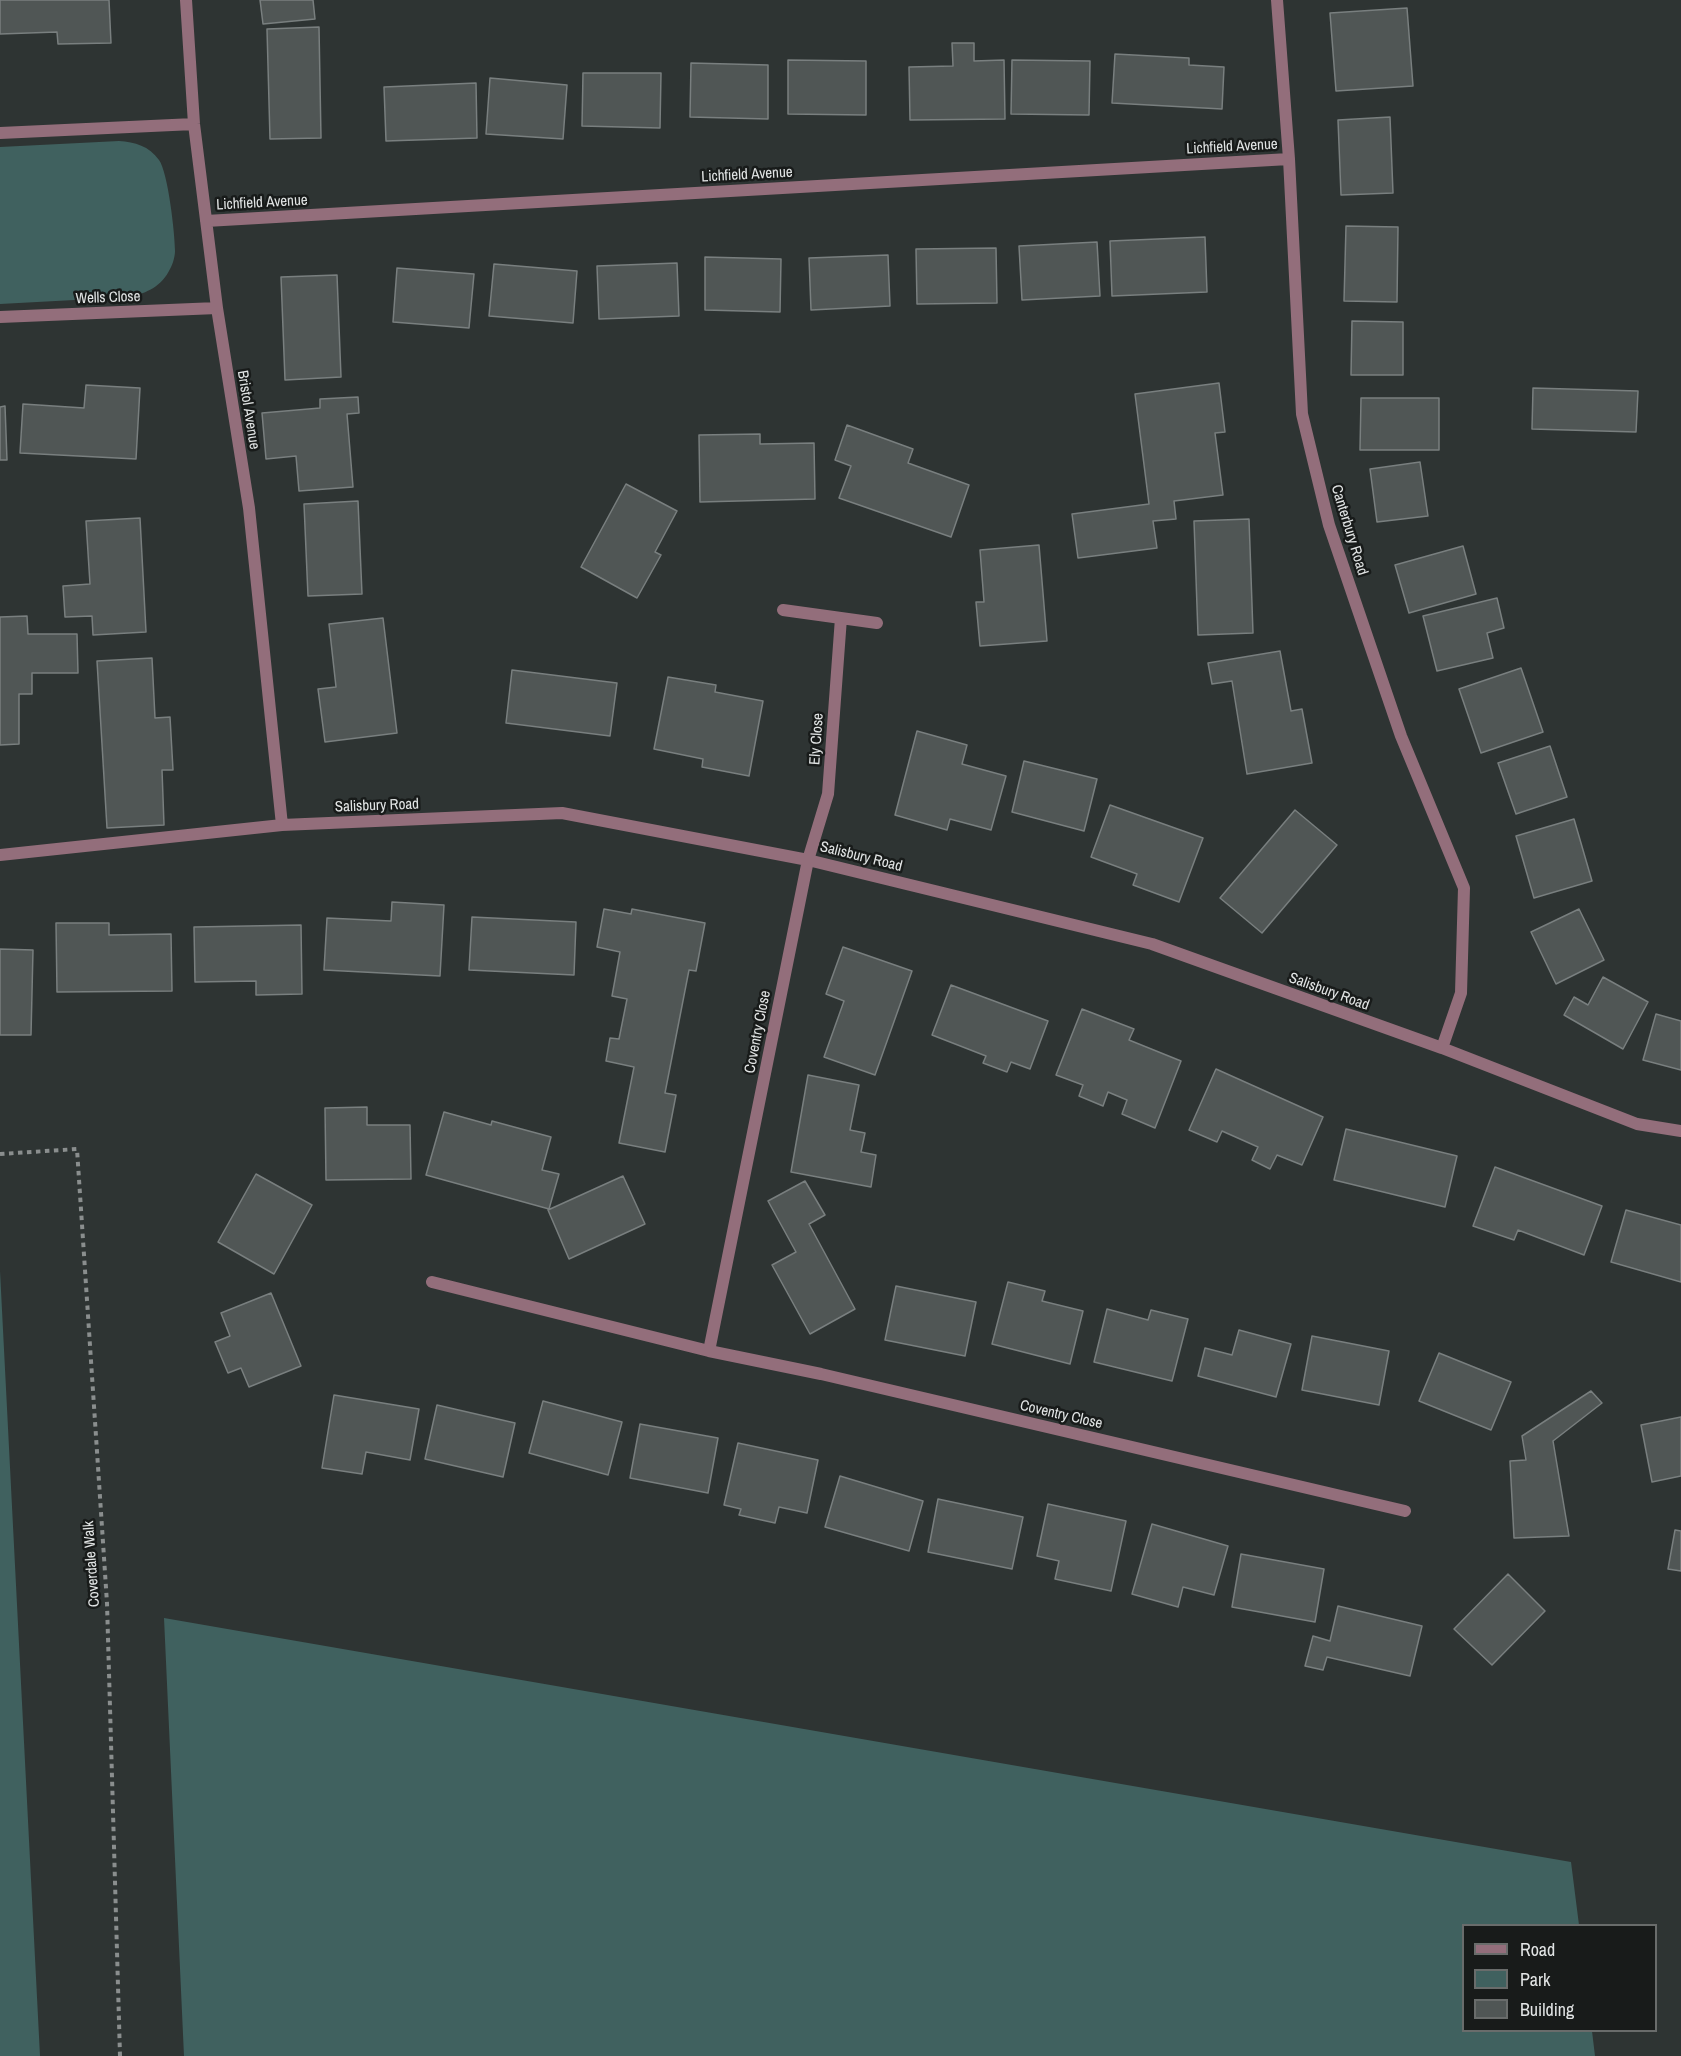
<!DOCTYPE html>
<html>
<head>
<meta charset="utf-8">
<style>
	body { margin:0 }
	#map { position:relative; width:1681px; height:2056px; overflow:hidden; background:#2e3433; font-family:"Archivo Narrow",sans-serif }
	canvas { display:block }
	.legend { position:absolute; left:1462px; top:1924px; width:195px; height:108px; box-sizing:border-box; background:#181b1a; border:2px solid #696c6b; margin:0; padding:8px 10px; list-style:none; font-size:18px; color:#e2e5e5 }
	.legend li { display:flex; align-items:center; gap:12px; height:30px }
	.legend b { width:30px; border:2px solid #696c6b }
</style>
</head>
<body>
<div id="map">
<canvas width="1681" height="2056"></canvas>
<ul class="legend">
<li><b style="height:8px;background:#936e7b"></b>Road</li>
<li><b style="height:16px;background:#40615f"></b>Park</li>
<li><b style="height:16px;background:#505655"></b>Building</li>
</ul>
</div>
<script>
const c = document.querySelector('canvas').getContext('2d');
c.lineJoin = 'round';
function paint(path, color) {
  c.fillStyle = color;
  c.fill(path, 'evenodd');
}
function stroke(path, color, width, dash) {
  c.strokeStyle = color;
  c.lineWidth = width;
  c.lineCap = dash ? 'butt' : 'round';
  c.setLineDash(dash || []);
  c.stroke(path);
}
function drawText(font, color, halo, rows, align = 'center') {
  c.font = font + ' "Archivo Narrow",sans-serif';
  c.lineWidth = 5;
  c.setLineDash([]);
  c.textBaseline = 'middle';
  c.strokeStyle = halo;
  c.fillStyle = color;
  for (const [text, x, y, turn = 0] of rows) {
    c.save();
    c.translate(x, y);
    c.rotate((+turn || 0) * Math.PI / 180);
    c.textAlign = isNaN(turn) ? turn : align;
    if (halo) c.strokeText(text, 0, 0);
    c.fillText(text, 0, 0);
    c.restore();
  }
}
paint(new Path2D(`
	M119,141C135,142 149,146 159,160C168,172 175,234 175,251C175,256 173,264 170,269C162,286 147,293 130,297L0,304V147Z
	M0,1271L40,2056H0Z
	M164,1618L1571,1862L1579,1925L1464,1926V2030L1592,2031L1595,2056H184Z`), '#40615f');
const building = new Path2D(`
	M0,0H109L111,43L58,44L57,32L0,34Z
	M260,0H313L315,19L263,24Z
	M1407,8L1413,86L1336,91L1330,13Z
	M319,27L321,138L270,139L267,29Z
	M952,43H974V61L1004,60L1005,119L910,120L909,67L953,66Z
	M1115,54L1189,58V65L1224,67L1222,109L1112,103Z
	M788,60L866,61V115L788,114Z
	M1012,60L1090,61L1089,115L1011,114Z
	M691,63L768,65V119L690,117Z
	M583,73H661L660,128L582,126Z
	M490,78L567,85L563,139L486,134Z
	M476,83L477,138L386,141L384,87Z
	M1390,117L1393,193L1341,195L1338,120Z
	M1346,226L1398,227L1397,302L1344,301Z
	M1205,237L1207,292L1112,296L1110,241Z
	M1097,242L1100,296L1022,300L1019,246Z
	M996,248L997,303L917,304L916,249Z
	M888,255L890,306L811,310L809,258Z
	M705,257L781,259L780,312L705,310Z
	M677,263L679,316L599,319L597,266Z
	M494,264L577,271L573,323L489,316Z
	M397,268L474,274L469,328L393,322Z
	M337,275L341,377L285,380L281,277Z
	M1352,321L1403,322V375H1351Z
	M1219,383L1225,432L1215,433L1223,495L1174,501L1176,519L1153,521L1157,548L1078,558L1072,514L1149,504L1135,394Z
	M86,385L140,388L136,459L20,453L23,404L84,408Z
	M1533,388L1638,391L1636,432L1532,429Z
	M358,397L359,413L347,414L353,487L299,491L296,456L266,459L262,413L320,408V399Z
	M1361,398H1439V450H1360Z
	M5,406L7,460H0V407Z
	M847,425L913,449L908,463L969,485L951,537L839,498L851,466L835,460Z
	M760,434V444L814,443L815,499L700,502L699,435Z
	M1420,462L1428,516L1377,522L1370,469Z
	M626,484L677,511L655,552L661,555L637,598L581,567Z
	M358,501L362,594L308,596L304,504Z
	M140,518L146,632L93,635L92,616L65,617L63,586L90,584L86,521Z
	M1249,519L1253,633L1198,635L1194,521Z
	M1039,545L1047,641L980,646L976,602H984L980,550Z
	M1463,546L1476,594L1409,613L1395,565Z
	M1497,598L1504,628L1487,633L1493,658L1437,671L1423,616Z
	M27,616L28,634H77L78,673H32V694H19V744L0,745V617Z
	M383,618L397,733L325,742L318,689L336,687L329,624Z
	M1280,651L1291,711L1302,709L1312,763L1247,774L1232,681L1212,684L1208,663Z
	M152,658L155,718L170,717L173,770H162L164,825L107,828L97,661Z
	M1521,668L1543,732L1481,753L1459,689Z
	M512,670L617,683L610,736L506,723Z
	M668,677L716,685L715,692L763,701L749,776L702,767L703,759L654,749Z
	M917,731L967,745L962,764L1006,776L991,830L950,819L947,830L895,815Z
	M1550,746L1567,797L1516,814L1498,763Z
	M1024,761L1097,779L1084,831L1012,812Z
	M1110,805L1203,838L1179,902L1133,885L1137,874L1091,857Z
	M1295,810L1337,845L1262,933L1220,898Z
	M1574,819L1592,881L1534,898L1516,836Z
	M392,902L444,905L440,976L324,970L327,918L391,921Z
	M604,909L631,914L632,909L705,923L696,971L689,970L665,1093L676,1095L665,1152L619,1143L634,1067L606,1061L610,1038L619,1039L627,999L612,996L620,952L597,947Z
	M1579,909L1604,960L1556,984L1531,932Z
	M472,917L576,922L574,975L469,970Z
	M56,923H109V935L171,934L172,991L57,992Z
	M301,925L302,994L256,995V981L195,982L194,927Z
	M843,947L912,971L875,1075L824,1057L844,1001L826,994Z
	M0,949L33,950L31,1035H0Z
	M1603,977L1648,1002L1623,1049L1564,1015L1574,997L1588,1005Z
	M951,985L1048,1021L1030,1069L1011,1062L1007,1072L983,1063L986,1056L932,1035Z
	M1082,1009L1134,1029L1129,1040L1181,1061L1155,1128L1122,1114L1127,1100L1108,1092L1103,1106L1079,1096L1083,1085L1056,1075Z
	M1656,1014L1681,1021V1070L1643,1060Z
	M1216,1069L1323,1117L1302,1165L1277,1155L1270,1169L1252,1160L1258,1147L1222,1131L1217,1142L1189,1130Z
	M808,1075L859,1085L850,1130L865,1133L861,1152L876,1155L871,1187L791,1172Z
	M367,1107V1125H410L411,1179L326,1180L325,1108Z
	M444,1112L491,1125L492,1121L551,1137L542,1170L559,1174L549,1209L426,1175Z
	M1346,1129L1457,1156L1445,1207L1334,1180Z
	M1495,1167L1602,1206L1584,1255L1518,1230L1514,1240L1473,1226Z
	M256,1174L312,1205L274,1274L218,1242Z
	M623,1176L645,1224L569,1259L548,1210Z
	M805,1181L825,1215L809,1224L855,1309L810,1334L772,1265L796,1252L768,1201Z
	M1626,1210L1681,1225V1282L1611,1262Z
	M1008,1282L1045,1291L1042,1301L1083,1311L1070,1364L992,1344Z
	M896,1286L976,1302L965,1356L885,1340Z
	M271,1293L301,1366L249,1387L241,1368L228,1373L215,1342L230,1336L221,1313Z
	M1107,1309L1148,1320L1151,1310L1188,1319L1172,1381L1094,1362Z
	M1239,1330L1291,1344L1276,1397L1198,1376L1205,1348L1232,1355Z
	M1312,1336L1389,1351L1379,1405L1302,1390Z
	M1439,1353L1511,1382L1491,1430L1419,1401Z
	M1591,1391L1602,1403L1553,1441L1569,1536L1514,1538L1510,1461L1526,1460L1522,1436Z
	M334,1395L419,1409L410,1460L366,1452L362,1474L322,1468Z
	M543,1401L622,1422L608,1475L529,1453Z
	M437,1405L515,1423L503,1477L425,1459Z
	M1681,1417V1476L1652,1482L1641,1425Z
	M640,1424L718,1438L708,1493L630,1478Z
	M738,1443L818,1460L807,1513L779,1507L775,1523L739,1515L741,1509L724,1505Z
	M840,1476L923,1501L909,1551L825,1527Z
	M938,1499L1023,1517L1012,1569L928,1552Z
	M1048,1504L1126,1521L1111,1591L1055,1579L1059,1561L1037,1556Z
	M1152,1524L1228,1546L1214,1595L1183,1587L1178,1607L1132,1594Z
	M1675,1530L1681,1531V1571L1668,1569Z
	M1241,1554L1324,1569L1315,1622L1232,1607Z
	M1508,1574L1545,1611L1492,1665L1454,1629Z
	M1338,1606L1422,1626L1410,1676L1327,1657L1323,1670L1305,1666L1313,1636L1330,1641Z`);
paint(building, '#505655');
stroke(building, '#797f7f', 1.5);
stroke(new Path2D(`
	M0,1154L77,1149L107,1603L120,2056`), '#8a8e8e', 4, [4.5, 4.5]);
stroke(new Path2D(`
	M186,0L194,124L217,308L249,508L282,825
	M1277,0L1289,159L1302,414L1329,525L1401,736L1464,888L1461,993L1442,1048
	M0,133L194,124
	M206,221L1289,159
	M0,317L217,308
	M783,610L877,623
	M0,855L282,825L562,813L808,860L1152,944L1442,1048L1637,1124L1681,1131
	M432,1282L709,1351L821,1374L1405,1511
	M709,1351L808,860L828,794L841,618`), '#936e7b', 12);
drawText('15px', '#e2e5e5', '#181b1a', [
	["Lichfield Avenue",1232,147,-3],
	["Lichfield Avenue",747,175,-3],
	["Lichfield Avenue",262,203,-3],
	["Wells Close",108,298,-2],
	["Bristol Avenue",248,410,81],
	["Canterbury Road",1349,530,73],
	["Ely Close",817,739,-86],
	["Salisbury Road",377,806,-2],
	["Salisbury Road",861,857,14],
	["Salisbury Road",1329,992,20],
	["Coventry Close",758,1032,-79],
	["Coventry Close",1061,1415,13],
	["Coverdale Walk",92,1564,-94]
]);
</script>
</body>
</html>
